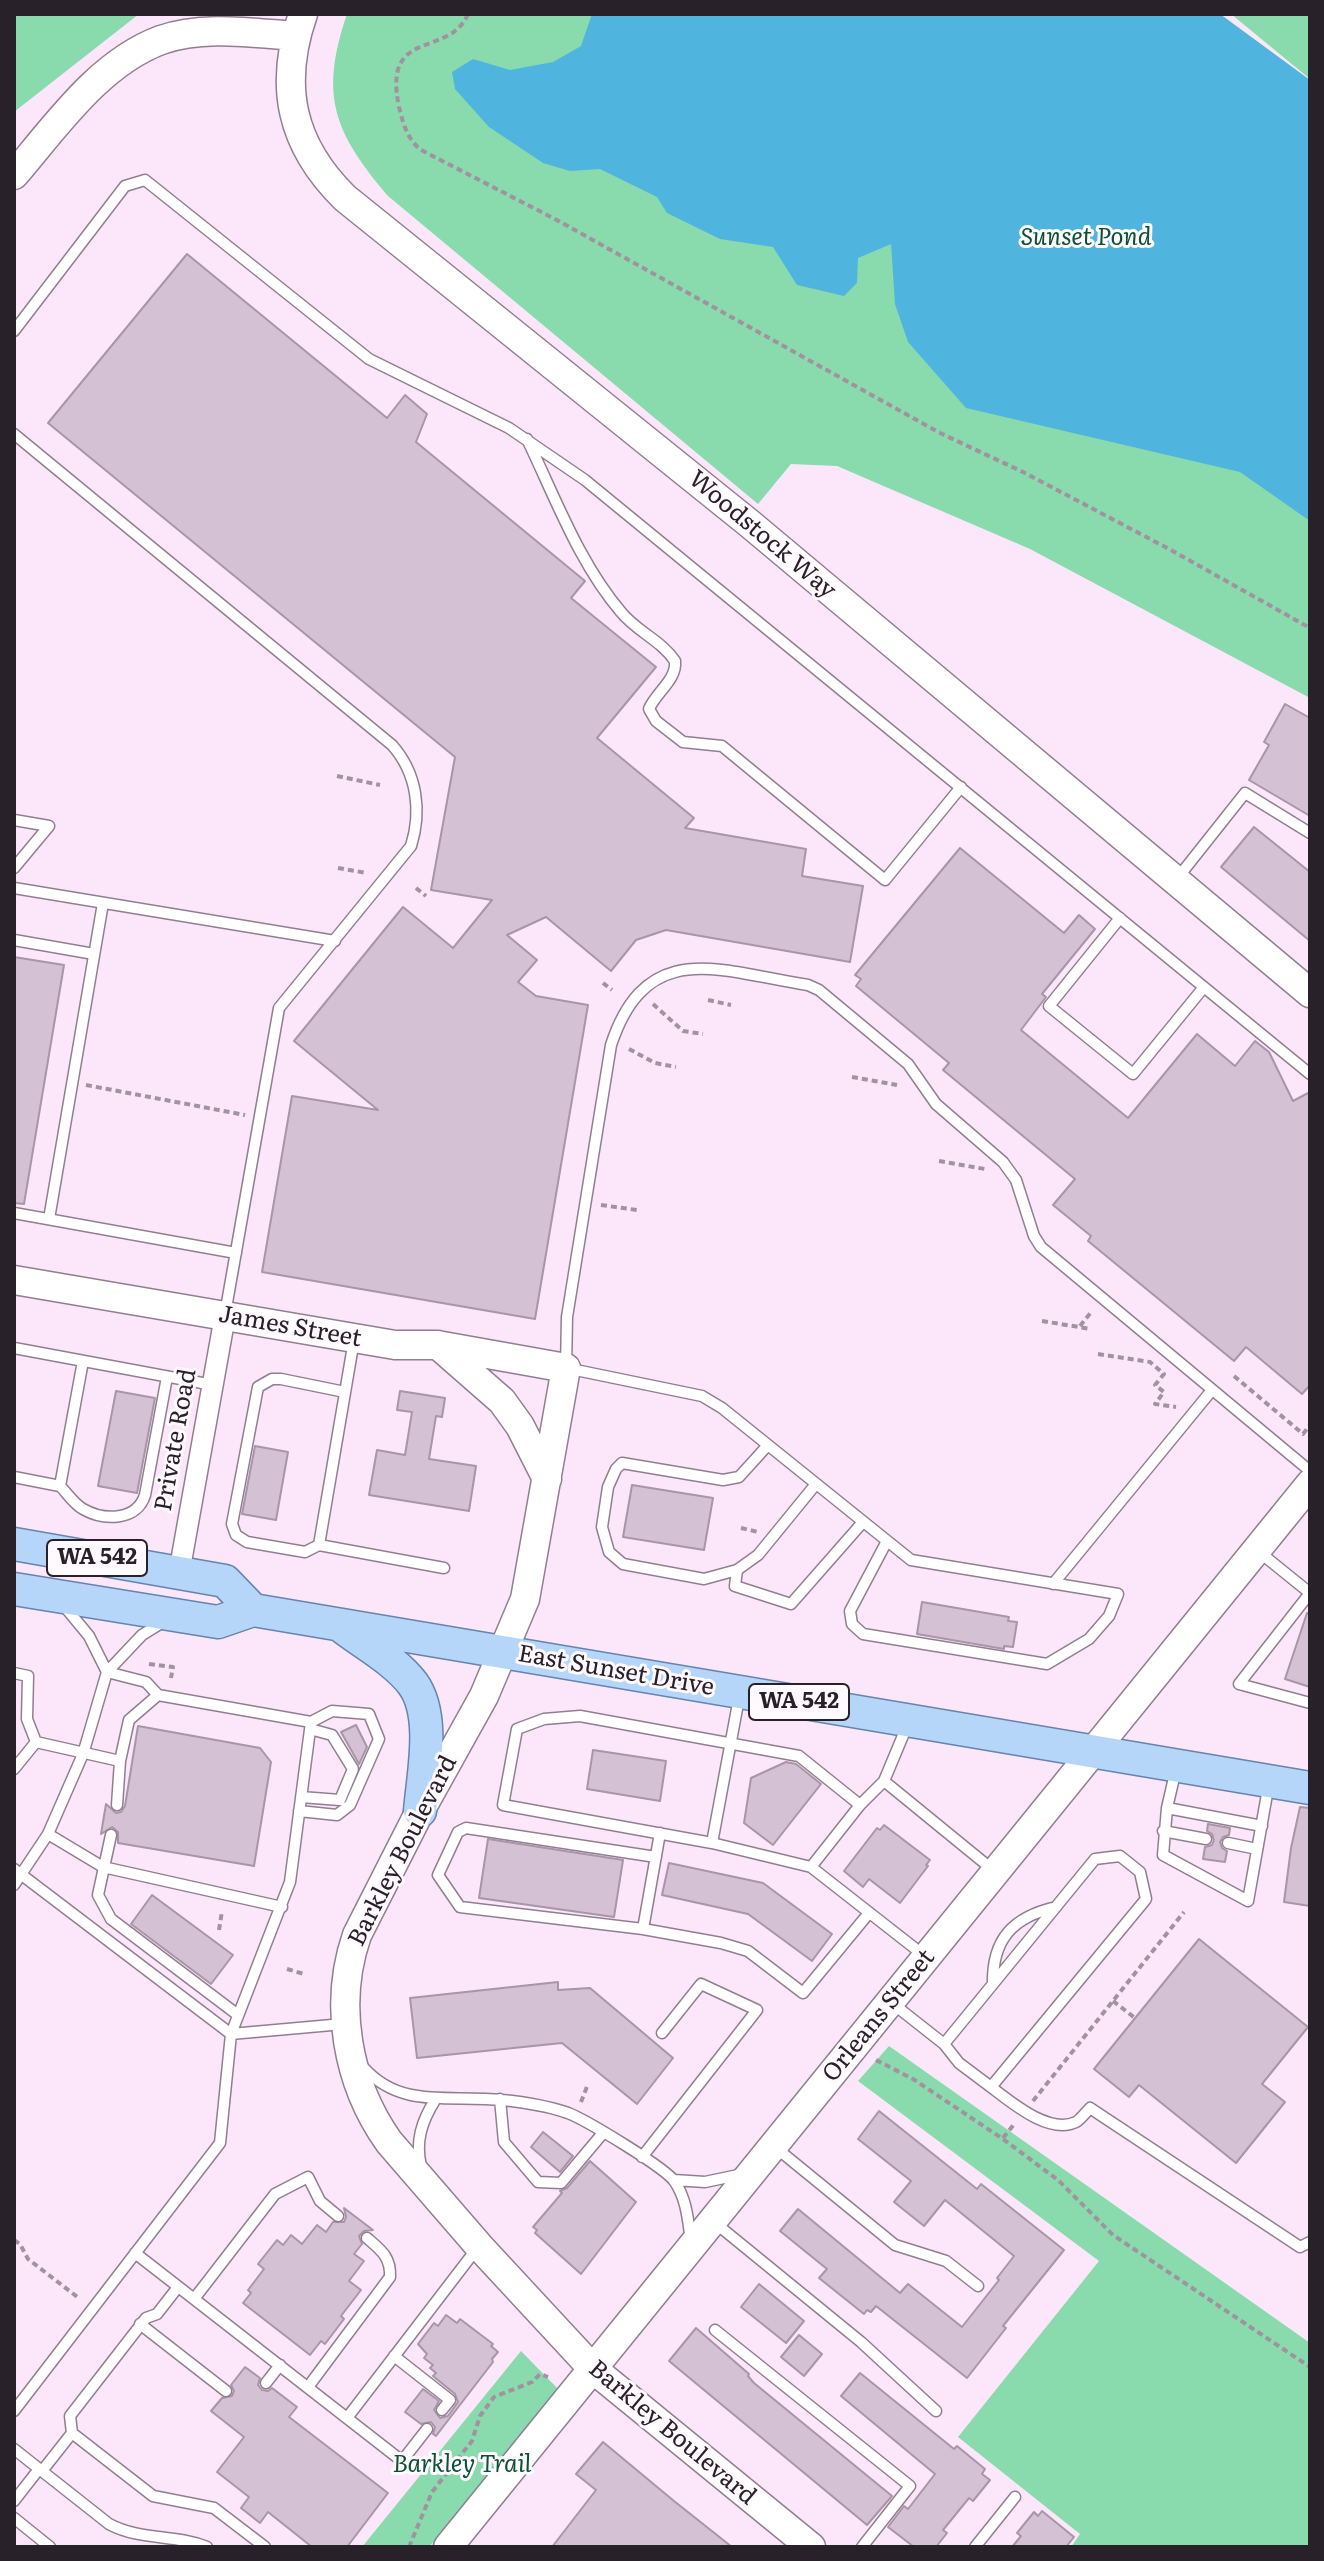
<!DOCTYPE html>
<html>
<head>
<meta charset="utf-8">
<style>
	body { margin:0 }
	#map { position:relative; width:1324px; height:2561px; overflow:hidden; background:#fce7fa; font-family:Literata,serif }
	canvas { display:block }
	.frame { position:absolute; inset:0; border:16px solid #292129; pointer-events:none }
</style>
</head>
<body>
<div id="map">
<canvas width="1324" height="2561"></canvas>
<div class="frame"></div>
</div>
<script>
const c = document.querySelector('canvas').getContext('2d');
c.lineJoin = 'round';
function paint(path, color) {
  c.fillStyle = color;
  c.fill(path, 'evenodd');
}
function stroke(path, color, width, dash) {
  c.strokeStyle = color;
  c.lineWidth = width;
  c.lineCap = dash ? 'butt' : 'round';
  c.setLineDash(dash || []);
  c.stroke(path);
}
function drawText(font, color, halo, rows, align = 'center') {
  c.font = font + ' Literata,serif';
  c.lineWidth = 6;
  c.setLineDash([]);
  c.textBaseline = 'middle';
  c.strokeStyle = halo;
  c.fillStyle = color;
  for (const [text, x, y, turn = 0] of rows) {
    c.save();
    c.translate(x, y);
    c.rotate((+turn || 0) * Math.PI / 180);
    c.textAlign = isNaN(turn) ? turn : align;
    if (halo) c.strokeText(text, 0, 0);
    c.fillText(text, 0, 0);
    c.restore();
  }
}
paint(new Path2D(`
	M14,14H139L14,112Z
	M347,14H1204L1310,102V698L1030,549L837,466L791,464L758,504L388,196C334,132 319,96 347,14Z
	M1231,14H1310V79Z
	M889,2046L1310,2343V2547H1071L1080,2534L958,2437L1099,2261L858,2081Z
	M521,2351L558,2389L429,2547H362Z`), '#89daad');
paint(new Path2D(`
	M592,14H1220L1310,80V521L1240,472L966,408L908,342L895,304L891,244L858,258L857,283L844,296L797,285L773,247L720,239L667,213L657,197L600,169L570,171L543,163L489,127L455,89L452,72L473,59L510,70L553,62L581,46Z`), '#50b5de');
const building = new Path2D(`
	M187,254L387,418L405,395L427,414L416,442L585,581L571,598L656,667L597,738L694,818L685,828L806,849L802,876L863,886L850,962L666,930L636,940L611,971L546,917L507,935L537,960L518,982L536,996L588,1005L535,1319L262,1272L292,1096L378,1110L294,1041L403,907L453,948L492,900L431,890L455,757L48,423Z
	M1285,704L1310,718V816L1249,780L1269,745L1264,742Z
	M1254,827L1310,872V941L1221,867Z
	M960,848L1064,933L1079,915L1095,929L1042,994L1046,997L1021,1030L1128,1118L1197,1034L1235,1066L1255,1041L1269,1052L1293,1101L1310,1092V1385L1302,1394L1246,1347L1234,1361L1088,1241L1091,1236L1053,1205L1075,1179L943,1070L949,1063L856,986L861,979L855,975Z
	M14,957L64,965L24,1204L14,1203Z
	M116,1391L155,1398L137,1493L98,1486Z
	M400,1391L445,1398L442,1417L436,1416L429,1459L476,1466L469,1511L369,1495L377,1450L405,1455L412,1412L397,1410Z
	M255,1446L288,1452L276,1520L242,1514Z
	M632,1485L713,1498L704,1550L623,1537Z
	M922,1602L1009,1617L1008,1621L1017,1622L1013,1647L1004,1646V1649L917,1634Z
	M1307,1613L1310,1614V1687L1285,1679Z
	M356,1725L367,1747L359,1764L341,1732Z
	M138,1726L260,1748L271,1762L254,1866L118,1843V1832L112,1827L101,1834L106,1804L116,1813L121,1812L125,1806Z
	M593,1750L666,1761L660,1801L587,1789Z
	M786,1762L796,1764L821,1784L773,1845L744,1823L751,1778Z
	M1300,1807L1310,1808V1906L1284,1902L1291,1848Z
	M1208,1824L1230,1828L1229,1835L1223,1837L1220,1842L1222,1848L1227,1851L1225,1862L1203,1859L1205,1847L1212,1845L1214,1840L1212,1834L1207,1831Z
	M884,1825L930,1860L926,1865L928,1866L900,1903L869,1879L863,1887L844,1871L877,1828L880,1830Z
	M488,1839L623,1860L614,1917L479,1898Z
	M669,1863L763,1883L832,1934L812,1961L748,1914L662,1895Z
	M152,1895L233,1955L211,1984L131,1924Z
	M1199,1939L1308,2027L1262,2084L1285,2102L1236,2163L1139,2085L1129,2097L1094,2069Z
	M558,1982V1990L590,1988L673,2058L637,2104L562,2043L417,2058L410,1998Z
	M879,2111L977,2189L981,2184L1064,2250L1003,2326L1006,2328L967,2378L876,2306L871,2312L867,2310L864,2314L819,2278L827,2269L780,2231L798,2209L900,2293L908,2284L962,2327L999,2280L997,2278L1014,2256L945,2200L924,2226L894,2202L911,2181L858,2139Z
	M543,2132L573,2156L560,2172L531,2147Z
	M590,2161L636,2202L581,2274L535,2233L537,2230L533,2227L562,2193L560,2191L567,2188Z
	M344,2208L373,2230L364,2231L359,2236L362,2244L354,2254L364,2261L349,2281L361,2290L341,2316L344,2319L325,2344L321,2341L310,2355L243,2303L251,2293L248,2290L264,2269L258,2264L277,2240L283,2245L291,2235L302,2244L317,2225L326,2232L333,2222H344L346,2217Z
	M759,2284L804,2321L786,2343L741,2307Z
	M446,2315L457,2323L460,2319L493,2344L491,2346L498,2352L492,2359L493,2362L436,2436L433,2434L435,2427L431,2422L421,2424L405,2412L423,2389L439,2401L434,2410L440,2418L448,2416L458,2402L455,2394L433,2376L436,2373L430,2368L433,2365L424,2358L427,2354L418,2344L434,2323L438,2326Z
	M696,2328L749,2374L748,2376L754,2383L892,2496L867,2525L669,2361Z
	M799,2335L822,2354L804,2376L781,2357Z
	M245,2367L260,2378L258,2385L262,2390L268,2391L272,2388L297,2407L289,2417L388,2493L347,2547H312L268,2512L260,2523L241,2508L249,2497L217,2472L244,2437L211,2411L222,2398L232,2396L234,2391L231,2385Z
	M860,2373L954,2449L957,2446L985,2469L982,2474L990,2480L973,2501L969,2498L943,2530L947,2533L936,2547H914L888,2527L904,2506L908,2509L935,2474L841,2396Z
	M603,2442L674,2501L732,2547H552L596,2490L576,2474Z
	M1042,2511L1074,2537L1066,2547H1012L1021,2536L1017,2533L1034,2512L1038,2516Z`);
paint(building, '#d5c1d4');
stroke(building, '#a895a7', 2);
const lane = new Path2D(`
	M14,331L125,186L145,180L369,359L509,428L585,480L1310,1074
	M14,434L392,745C417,773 422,811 411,846L279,1008L225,1314
	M527,439C555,497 579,563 621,612C636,631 662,641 675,661C677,680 656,692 649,709L656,721L683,742L722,746L885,880L961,787
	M14,820L49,826
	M14,868L49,826
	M1176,880L1245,793L1310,833
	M14,888L335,941
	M1120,918L1049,1006L1133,1074L1204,987
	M14,940L94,954
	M14,1213L236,1253
	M49,1219L103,903
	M354,1340L319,1545L444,1568
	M14,1348L213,1385
	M14,1477L60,1486L83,1361
	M816,1484L758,1555L737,1570L735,1586L791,1604L863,1522
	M60,1486C67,1493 74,1504 83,1509C104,1521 137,1521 145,1495L167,1377
	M887,1541L850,1611L852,1624L863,1634L1047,1664L1089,1639L1109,1616L1118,1594L911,1560L722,1408L702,1396L566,1368L567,1317L611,1045C647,936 722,972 808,985L819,990L908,1064L936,1104L1003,1162L1016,1180L1034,1236L1041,1247L1310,1471
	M319,1545L305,1552L247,1542L236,1535L232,1524L258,1387L272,1379H281L345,1392
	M1258,1551L1310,1593
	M737,1570L704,1579L623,1564L609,1552L602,1527L608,1487L616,1469L622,1463L723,1480L739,1477L768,1445
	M1053,1584L1212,1390
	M1310,1593L1239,1684L1310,1703
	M14,1673L28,1676L27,1719L36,1742
	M739,1698L712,1843L811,1867L926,1957
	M907,1726L884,1781L993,1870
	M36,1742L120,1761L129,1720L158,1695
	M14,1769L36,1742
	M1176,1769L1167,1808L1163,1855L1248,1901L1269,1783
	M301,1797L340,1800L353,1769L332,1735L310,1729
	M117,1805L120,1761
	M1167,1808L1262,1826
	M299,1811L337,1815L350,1805L379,1739L369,1714L332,1711L311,1722
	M1163,1831L1206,1839
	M660,1833L643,1929L721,1943L748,1951L803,1993L869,1913
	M48,1834L103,1867L282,1907
	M111,1835L98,1895L111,1919L238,2015
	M712,1843L503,1805L517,1729L544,1719L580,1716L799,1756L860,1805
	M1228,1843L1257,1849
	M811,1867L860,1805L884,1781
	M14,1869L231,2034L343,2024
	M14,1885L48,1834L83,1754L107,1672L142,1635L163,1622
	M643,1929L460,1907L438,1875L458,1832L466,1828L656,1857
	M993,1984C992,1939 1013,1917 1056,1907
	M892,2003L944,2044L959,2063L991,2087L1146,1899L1140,1872L1120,1856L1095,1859L944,2044
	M364,2068C402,2110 452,2094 502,2100C522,2102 548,2106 568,2113C586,2120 666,2168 675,2182C687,2200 688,2221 691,2241
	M991,2087C1011,2102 1049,2135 1076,2122C1081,2119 1086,2112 1090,2108L1300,2247L1310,2242
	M500,2099L504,2142L538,2182L561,2183L603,2133
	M775,2147L895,2245L946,2261L978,2286
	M642,2157L757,2010L701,1984L662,2033
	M421,2166C415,2141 422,2121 435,2100
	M674,2180L705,2182L743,2174
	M714,2222L861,2342L936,2411
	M135,2253L402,2461L427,2429
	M194,2299L275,2194L308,2177L320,2201L338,2216
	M140,2324L226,2391
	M715,2330L910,2486L862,2547
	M394,2356L450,2400L442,2410
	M266,2383L280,2365
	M308,2387L390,2277C391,2257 381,2250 367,2238
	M14,2411L220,2143L231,2034L290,1882L311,1722L158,1695L146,1682L107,1672L89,1636L65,1607
	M347,2418L478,2247
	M72,2433L153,2496L214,2508L265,2547
	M14,2449L109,2524C141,2541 175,2534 207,2547
	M42,2471L72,2433L70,2416L146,2318L157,2314L178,2287
	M14,2501L39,2469
	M14,2518L50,2547
	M975,2547L1015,2497`);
const street = new Path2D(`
	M179,1573L225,1316`);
const secondary = new Path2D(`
	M303,14C278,86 291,145 345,198L750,524L1310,993
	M14,175C56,126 99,63 161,40C202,25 253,33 295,36
	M14,1280L395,1345H437L566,1368L525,1599L484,1696L420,1811L357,1935C333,2004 347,2083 389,2142L479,2246L593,2369L811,2547
	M438,1345L502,1401L520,1426L547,1479
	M448,2547L1310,1484`);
const primary = new Path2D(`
	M14,1544L225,1581L253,1610
	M14,1589L218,1622L253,1610L1310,1788
	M341,1626C364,1644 396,1661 413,1684C436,1716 423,1774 420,1811`);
stroke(lane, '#917f90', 13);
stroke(street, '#917f90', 23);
stroke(secondary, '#917f90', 31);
stroke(primary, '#6584ae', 35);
stroke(new Path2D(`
	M468,14C449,59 382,26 399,107C403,123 407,139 421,150L555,219L940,433L1023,472L1171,550L1310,628
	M337,776L380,785
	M338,868L367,873
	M416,888L426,896
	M603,983L612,990
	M708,1000L731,1005
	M653,1004L683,1031L703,1034
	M629,1049L655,1063L676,1067
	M852,1077L897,1085
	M86,1085L245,1115
	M939,1161L985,1169
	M601,1205L637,1210
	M1042,1321L1091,1329
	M1080,1326L1092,1311
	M1098,1354L1150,1362L1164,1374L1155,1385L1164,1392L1155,1404L1176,1407
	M1234,1376L1303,1434L1310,1425
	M741,1528L758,1532
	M149,1664L173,1667L171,1678
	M219,1930L222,1911
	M287,1969L304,1974
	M1113,2001L1135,2018
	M876,2060L913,2079L1003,2139L1058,2180L1113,2235L1310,2367
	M1033,2101L1184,1912
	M581,2102L588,2084
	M1003,2138L1015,2123
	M14,2240L20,2244L28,2259L80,2299
	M409,2547L432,2492L472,2441L480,2416L494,2397L532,2382L540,2374L548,2377`), '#a192a0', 4, [6, 4]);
stroke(lane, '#fff', 10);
stroke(street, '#fff', 20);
stroke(secondary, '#fff', 28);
stroke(primary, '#b6d6f9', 32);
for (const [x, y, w] of [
	[97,1558,100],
	[799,1702,100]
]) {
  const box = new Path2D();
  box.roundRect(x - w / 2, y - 18, w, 36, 6);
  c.fillStyle = '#fefafe';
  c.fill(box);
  stroke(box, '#292129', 2);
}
drawText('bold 22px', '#292129', null, [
	["WA 542",97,1558],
	["WA 542",799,1702]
]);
drawText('italic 24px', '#0b5133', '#fefafe', [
	["Sunset Pond",1086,238],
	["Barkley Trail",462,2465]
]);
drawText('24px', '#292129', '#fefafe', [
	["Woodstock Way",762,535,40],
	["James Street",290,1327,10],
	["Private Road",176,1440,-80],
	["East Sunset Drive",616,1671,10],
	["Barkley Boulevard",403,1851,-63],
	["Orleans Street",879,2016,-51],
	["Barkley Boulevard",672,2433,40]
]);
</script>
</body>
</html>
